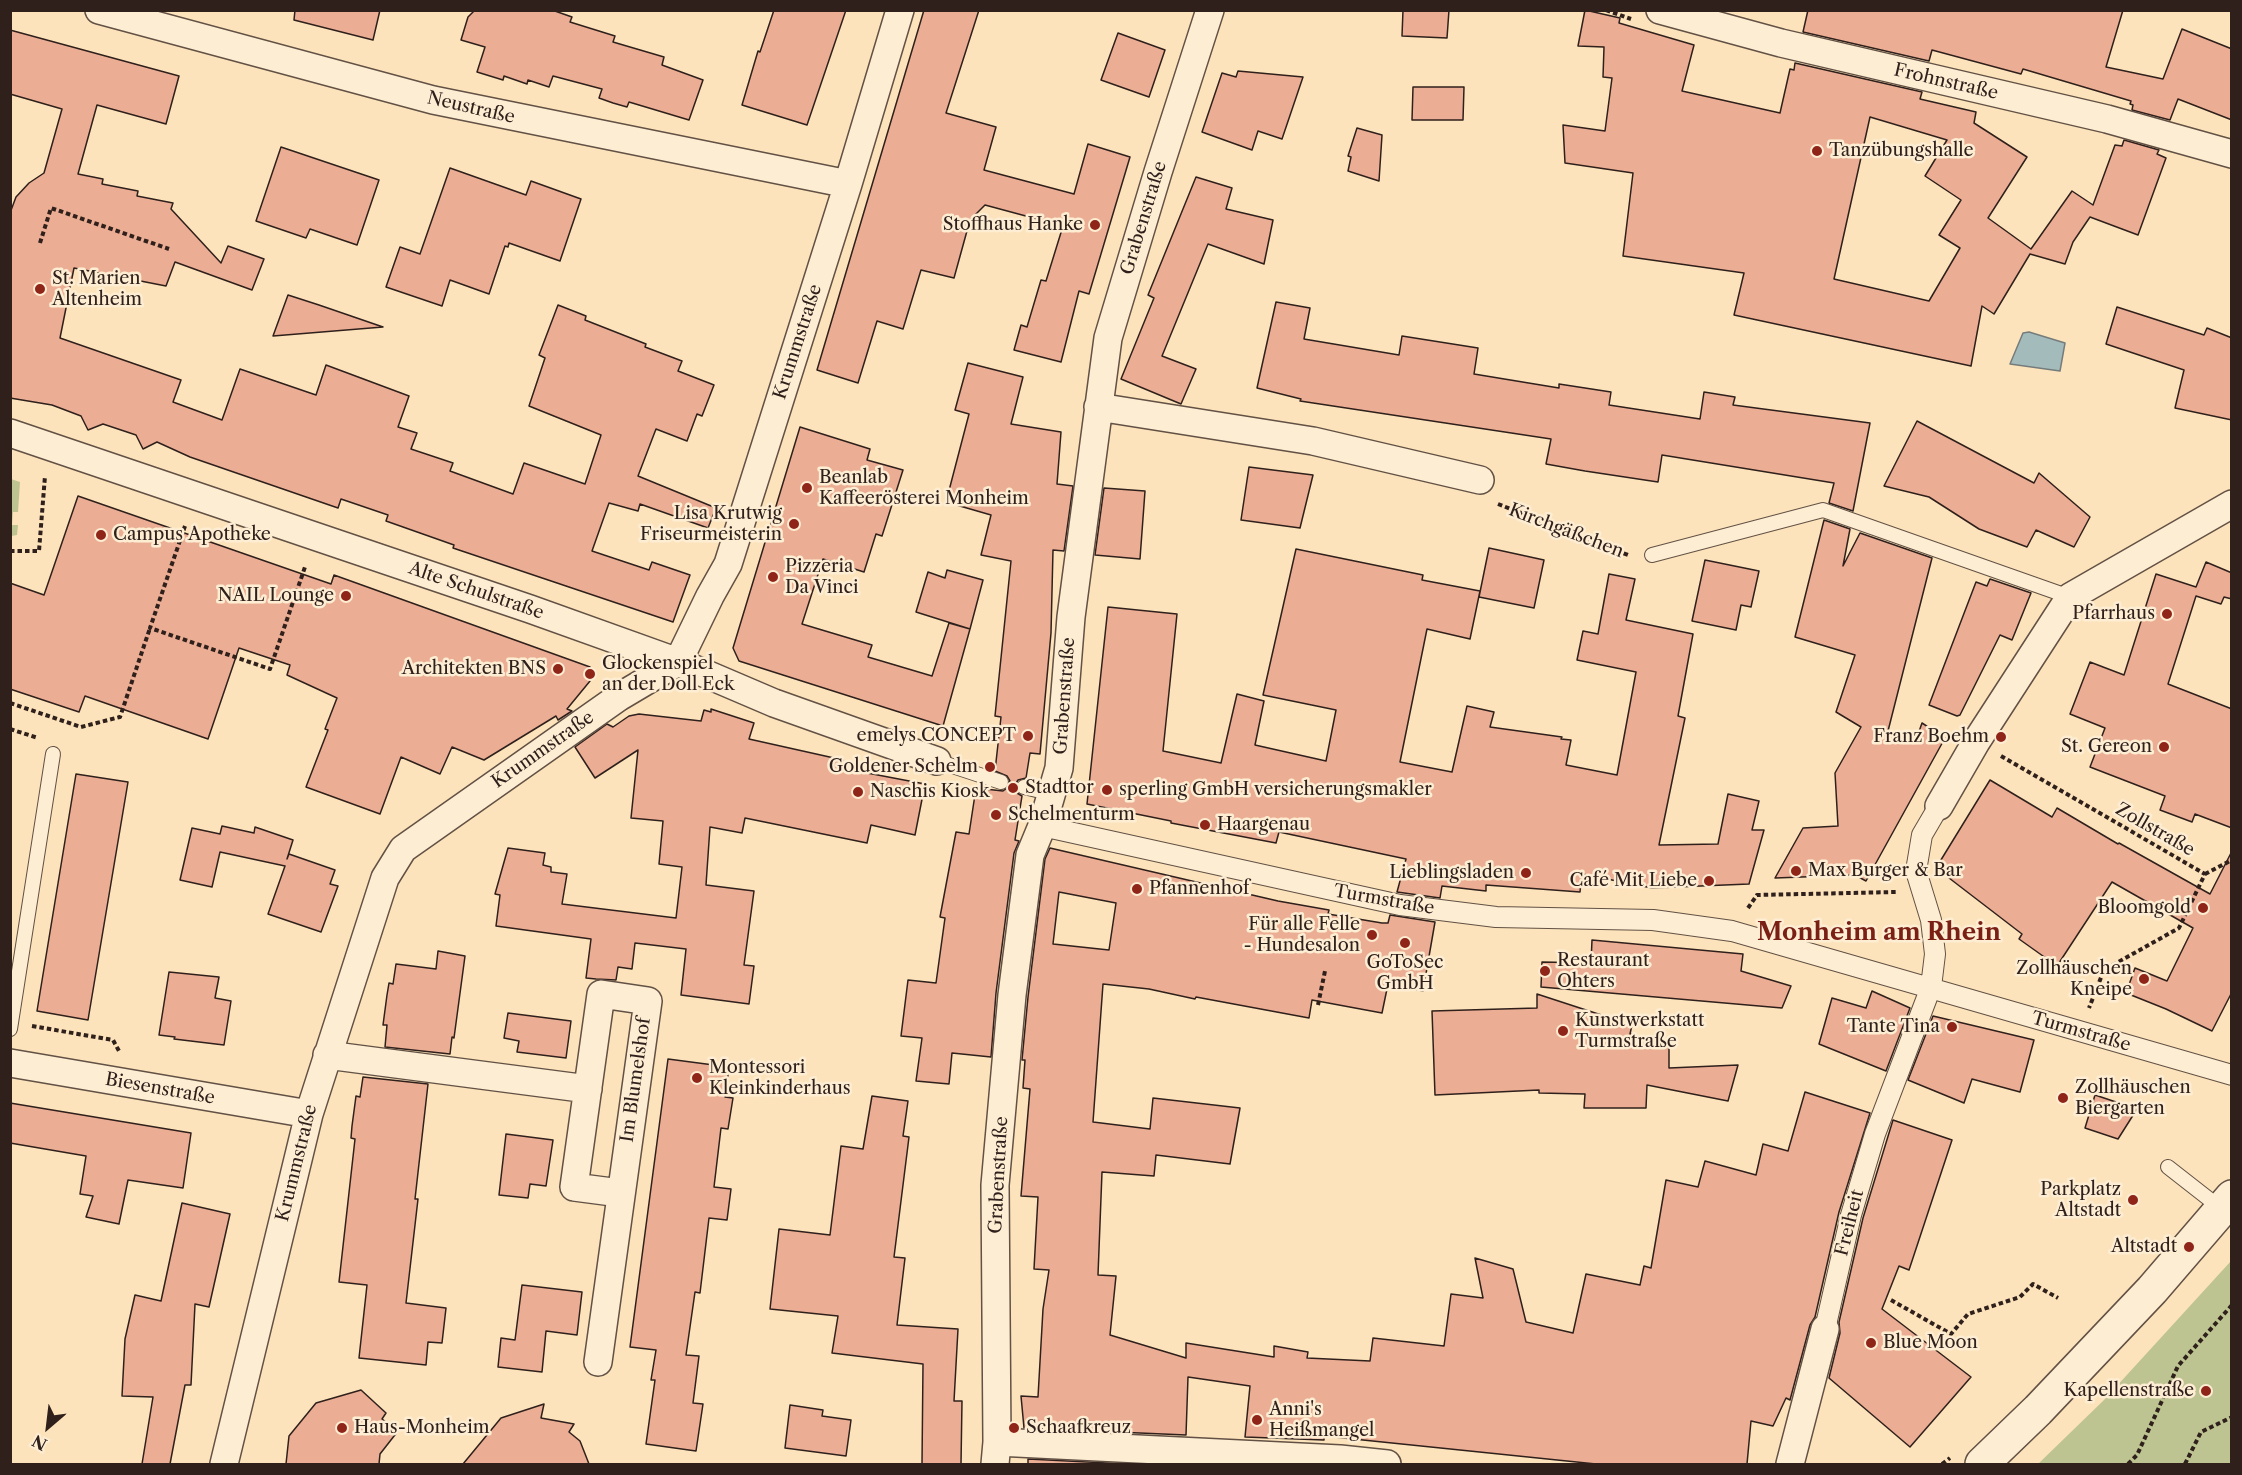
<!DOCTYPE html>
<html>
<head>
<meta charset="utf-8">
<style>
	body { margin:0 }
	#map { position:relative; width:2242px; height:1475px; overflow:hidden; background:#fce3bb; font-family:"Libre Caslon Text",serif }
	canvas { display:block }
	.frame { position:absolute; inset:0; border:12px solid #2f201c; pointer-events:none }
	.north { position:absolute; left:18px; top:1397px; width:60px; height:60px; -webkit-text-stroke:4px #fdedd3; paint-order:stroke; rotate:208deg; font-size:16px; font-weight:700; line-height:24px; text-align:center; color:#2f201c }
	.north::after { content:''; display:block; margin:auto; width:21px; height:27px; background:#2f201c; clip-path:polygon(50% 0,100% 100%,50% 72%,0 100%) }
</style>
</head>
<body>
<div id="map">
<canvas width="2242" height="1475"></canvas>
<div class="frame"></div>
<div class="north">N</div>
</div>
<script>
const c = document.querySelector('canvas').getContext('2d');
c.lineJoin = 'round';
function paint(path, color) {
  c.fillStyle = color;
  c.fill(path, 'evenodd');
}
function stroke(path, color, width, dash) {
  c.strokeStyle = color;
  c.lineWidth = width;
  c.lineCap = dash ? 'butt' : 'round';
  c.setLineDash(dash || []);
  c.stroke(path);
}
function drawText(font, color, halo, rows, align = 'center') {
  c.font = font + ' "Libre Caslon Text",serif';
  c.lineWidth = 5;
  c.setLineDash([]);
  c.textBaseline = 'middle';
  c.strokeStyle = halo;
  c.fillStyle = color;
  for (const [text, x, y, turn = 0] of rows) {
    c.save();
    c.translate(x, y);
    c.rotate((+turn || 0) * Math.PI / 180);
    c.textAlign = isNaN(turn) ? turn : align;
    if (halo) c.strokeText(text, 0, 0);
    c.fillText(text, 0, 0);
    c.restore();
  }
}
paint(new Path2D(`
	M11,479L20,482L18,512H13L12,525H18L17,535L11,536Z
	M2231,1261V1464H2038L2104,1400Z`), '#bdc491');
const water = new Path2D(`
	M2029,332L2065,343L2060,371L2010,364L2023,333Z`);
paint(water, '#a4bbbc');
stroke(water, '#757d7c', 1.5);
const building = new Path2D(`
	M295,10H380L373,40L294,20Z
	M475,10H552L572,17L570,22L615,36L613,42L664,57L662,65L703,80L689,120L629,102L627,107L613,103L599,98L602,89L553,76L549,87L528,80L527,84L504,76L503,80L477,72L485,47L461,40L468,17Z
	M774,10H846L807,125L742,105L758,51L760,52Z
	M924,10H979L946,113L996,127L984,170L1074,194L1088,144L1130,157L1089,294L1079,291L1061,362L1014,350L1021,325L1027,327L1041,280L1046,281L1063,226L985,205L970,220L954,278L921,270L903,329L877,321L858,383L817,370Z
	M1403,10H1449L1447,38L1402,36Z
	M1585,10L1620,18L1619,23L1694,45L1682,91L1780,113L1790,69L1794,70L1795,63L1922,92L1920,99L1976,112L1974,123L2027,157L1988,218L2031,249L2072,191L2093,205L2115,145L2122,146L2124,140L2159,150L2157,154L2166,158L2138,235L2090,217L2073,242L2065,264L2030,254L1994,314L1982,306L1971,366L1734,315L1744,273L1623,256L1633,173L1565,163L1563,125L1605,131L1612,78L1603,77L1604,47L1578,46ZM1870,117L1947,140L1925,176L1961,200L1939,235L1960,248L1929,301L1834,279Z
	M1808,10H2123L2106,67L2163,79L2182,29L2232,49V120L2178,99L2170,120L2132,110L2133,105L2130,104L2131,101L2023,69L2021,74L1932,50L1929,61L1803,32Z
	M10,30L179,76L166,124L97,105L78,174L103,179L102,184L138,191L137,196L173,203L171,209L221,263L228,246L264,259L252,290L175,262L166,286L74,268L60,338L181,380L173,402L222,420L240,369L316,395L326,365L409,396L398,427L417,433L411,449L453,463L450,471L513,494L524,463L585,484L601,435L529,406L545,358L539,355L558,305L586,316L585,320L646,344L645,347L682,361L678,371L714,385L702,416L697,414L687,441L656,429L638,476L716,508L708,528L640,504L638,511L609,503L592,551L649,570L652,562L690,575L673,622L453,548L454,545L386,521L388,515L341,499L338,508L190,457L157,442L143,449L136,435L103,424L88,430L81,416L52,405L10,398V213L16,197L29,183L44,173L62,109L10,94Z
	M1118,33L1165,50L1149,97L1101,80Z
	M1238,71L1303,77L1282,139L1258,131L1252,150L1202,132L1222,73L1236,77Z
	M1413,87H1464L1463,120H1412Z
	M1357,128L1382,135L1379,181L1348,171L1351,157L1348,156Z
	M281,147L379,180L357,245L310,229L306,238L256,221Z
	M450,168L526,195L531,181L581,199L560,261L509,243L508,247L505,246L489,294L450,280L442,306L386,287L400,247L420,254Z
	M1196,177L1232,188L1226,209L1273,220L1264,264L1208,244L1162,356L1196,369L1181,404L1121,379L1154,298L1148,295Z
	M288,295L319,305L383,327L273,336Z
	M1276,302L1310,308L1304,339L1399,355L1402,336L1478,348L1474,374L1559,388V384L1611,392L1609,405L1700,419L1704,392L1735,397L1733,405L1870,423L1853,511L1829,503L1834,483L1662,455L1658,482L1585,471L1546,464L1551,439L1300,401L1301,399L1257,388Z
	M2117,307L2204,335L2207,328L2232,338V420L2175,408L2184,370L2106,344Z
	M968,363L1023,377L1011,424L1061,432L1057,484L1073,486L1064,551L1053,550L1051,633L1040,754L1030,753L1026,778L1018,780L1015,785L1017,793L1022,796L1015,840L1019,841L1014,853L996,993L991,1057L952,1053L949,1084L916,1081L922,1038L901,1036L908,980L936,983L945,918L940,917L956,832L969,834L976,788L1003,791L1007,788L1010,781L1007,776L995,771L1001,717L995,716L1011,561L981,555L991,515L946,502L969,414L955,410Z
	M1917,421L2034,483L2039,473L2090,517L2074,547L2036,530L2027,547L1979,529L1929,497L1884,486Z
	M800,427L870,449L867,460L903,470L882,536L876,534L864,572L823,559L802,624L872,645L868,657L932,676L949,623L970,629L943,726L739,661L733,648Z
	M1249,467L1313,475L1300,528L1241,520Z
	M1104,488L1145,491L1140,559L1095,555Z
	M78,496L331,584L334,575L590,667V681L567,709L572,711L558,720L556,716L484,760L452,747L440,774L401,757L380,814L306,787L328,730L325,729L337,698L287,675L290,665L239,648L208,739L85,696L79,712L10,689V583L44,595Z
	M1824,520L1850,529L1843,566L1860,533L1932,558L1888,731L1916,740L1922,723L1945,738L1866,881L1855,875L1775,878L1803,828L1838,826L1835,773L1861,727L1836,712L1855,655L1795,637Z
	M1489,548L1544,560L1534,608L1479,597Z
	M1296,549L1423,575L1422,580L1480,591L1470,639L1427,629L1400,762L1452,772L1467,706L1494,712L1490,727L1562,737L1561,739L1571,740L1566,765L1617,775L1636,672L1577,660L1583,631L1598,634L1609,574L1635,579L1626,620L1693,634L1678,716L1685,718L1659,845L1718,844L1728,794L1759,801L1752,830H1764L1749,884L1652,888L1582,874L1580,892L1486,885V891L1442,886L1440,898L1397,892L1406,859L1279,832L1276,843L1171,823V821L1087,804L1108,607L1177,614L1163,751L1221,763L1237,694L1264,701L1255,745L1326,761L1336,710L1263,695Z
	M1705,560L1759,571L1751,607L1741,605L1736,630L1692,621Z
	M2206,562L2232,573V599L2224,597L2221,604L2196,596L2168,684L2232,709V828L2195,814L2192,822L2160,810L2165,796L2090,767L2105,728L2070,714L2090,662L2124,675L2156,574L2196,587Z
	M947,570L983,580L970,629L916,612L928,572L945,578Z
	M1990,579L2031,593L2012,640L2000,635L1960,715L1957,716L1929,705L1976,582L1987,586Z
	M711,709L754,723L749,739L843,760L841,768L925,784L915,835L871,825L867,843L745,818L742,833L710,827L706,885L754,891L744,965L754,966L749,1004L681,995L686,949L635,943L632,969L618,967L616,980L596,979L586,978L591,939L496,926L500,895L495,894L508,848L545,853L543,865L551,867V872L567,874L562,904L676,918L682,867L659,864L663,821L631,818L638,750L595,778L575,747L607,724L613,727L629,716L639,714L701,721L704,710L711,712Z
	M76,774L128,782L88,1020L37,1011Z
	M1990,780L2052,817L2057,808L2118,844L2119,843L2210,894L2232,851V992L2212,1031L2166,1009L2126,993L2135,968L2167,981L2193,928L2112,882L2057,966L2019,939L2022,934L1936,868Z
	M222,826L254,833L255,827L293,840L287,859L289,854L335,870L330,884L338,886L321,932L268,914L285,866L220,852L212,887L180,880L192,828L220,834Z
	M1050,848L1278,901L1329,910L1328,914L1382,923H1388L1390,915L1435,922L1423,991L1388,984L1382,1013L1312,1000L1309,1018L1196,997L1195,999L1149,989L1103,984L1093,1122L1150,1129L1153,1098L1240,1108L1230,1164L1156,1155L1154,1176L1102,1172L1098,1275L1116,1276L1110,1335L1186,1358V1343L1274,1357V1346L1308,1352L1307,1358L1370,1361L1373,1338L1444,1346L1451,1294L1483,1298L1475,1258L1513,1269L1526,1322L1573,1333L1586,1274L1640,1285L1644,1266L1651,1268L1666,1180L1698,1187L1705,1161L1756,1175L1763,1144L1788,1151L1805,1092L1870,1113L1839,1212L1815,1317L1810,1325L1790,1400L1786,1398L1773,1426L1751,1421L1747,1464H1596L1324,1436V1440L1245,1437L1250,1386L1188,1377L1186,1435L1024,1428L1021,1396L1038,1397L1043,1309L1049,1270L1034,1269L1038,1197L1021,1196L1030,1089L1023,1088L1025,1060H1022L1028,997L1045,859ZM1059,892L1116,903L1109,950L1053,944Z
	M1592,940L1743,954L1741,971L1791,986L1782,1008L1541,987L1542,962L1591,963Z
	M438,951L465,956L454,1038L452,1037L450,1054L385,1047L387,1025H383L387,995L389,983L393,984L396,964L436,969Z
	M169,972L219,977L215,998L231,1001L224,1045L174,1039L175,1037L159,1035Z
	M1872,991L1910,1008L1886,1071L1819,1044L1832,998L1866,1008Z
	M1537,994L1632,1025L1630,1034L1669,1047V1068L1738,1065L1728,1101L1647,1085L1646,1108H1584L1585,1094L1539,1093V1090L1435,1095L1432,1011L1537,1008Z
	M508,1013L571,1021L566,1058L517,1052L519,1041L504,1038Z
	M1933,1016L2034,1040L2020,1092L1972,1079L1964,1103L1908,1080Z
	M668,1059L729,1067L725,1097L733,1098L728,1129L721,1128L714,1187L731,1189L727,1220L709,1218L700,1293L695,1292L686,1355L699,1356L693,1403L703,1404L696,1451L646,1444L655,1380H651L656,1350L630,1347Z
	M363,1077L428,1084L415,1199H418L406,1303L446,1308L442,1343L428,1342L426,1365L359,1358L367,1285L339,1282L355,1139L351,1138L352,1126L356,1096L360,1097Z
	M2095,1095L2137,1109L2118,1139L2085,1128Z
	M872,1096L908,1101L903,1136L909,1137L894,1257L905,1258L897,1325L958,1329L954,1401H962L961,1464H922L923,1364L832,1353L838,1316L770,1309L779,1229L830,1235L841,1146L863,1149Z
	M10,1103L191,1133L183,1188L128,1180L119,1224L86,1217L93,1196L80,1194L86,1156L10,1143Z
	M1893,1120L1952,1140L1909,1270L1899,1266L1882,1309L1971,1377L1910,1447L1829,1378L1840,1333L1839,1322L1863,1218Z
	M506,1134L553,1140L546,1186L530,1184L528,1198L499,1195Z
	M182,1203L230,1214L209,1307L195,1304L191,1385H185L170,1464H142L153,1397L122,1396L125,1339L135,1295L161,1301Z
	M522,1285L582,1292L577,1335L546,1331L542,1372L498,1367L501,1338L515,1340Z
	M361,1390L386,1413L382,1419L398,1431L380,1454L379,1464H286L289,1436L316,1403Z
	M544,1404L541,1418L574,1424L569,1432L580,1441L589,1464H463L501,1418Z
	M790,1405L823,1410L822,1416L851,1420L846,1456L785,1448Z
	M1028,1459L1127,1464H1028Z`);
paint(building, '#ebad93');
stroke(building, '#2f201c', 1.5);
const service = new Path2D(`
	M1652,555L1823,510L2070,597
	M937,761L1001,782
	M1024,787L1053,794
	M10,1029L53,754
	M2168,1167L2223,1210`);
const pedestrian = new Path2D(`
	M1042,826L1400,905L1496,917L1653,920L1732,931L2232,1075
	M1825,1329L1851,1215L1875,1134L1931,987L1935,954L1931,920L1916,871L1922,835L1939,806`);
const minor = new Path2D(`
	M99,10L433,100L848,184
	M1660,10L1781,43L2107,119L2232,154
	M1098,407L1313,441L1480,480
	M10,433L530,609L678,662L774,703L937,761
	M1939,806L1976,742L2070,597L2232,504
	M327,1055L588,1089
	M10,1063L309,1114
	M598,1362L648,1001L601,994L574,1187L620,1193
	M997,1442L1340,1459L1387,1464
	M224,1464L309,1114L385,878L403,849L619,697L678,662L710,596L728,564L848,184L900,10
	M995,1464L997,1442L995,1185L1012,995L1030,855L1042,826L1059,768L1071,617L1108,338L1158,172L1210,10
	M1790,1464L1825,1329`);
const tertiary = new Path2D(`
	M1982,1464L2038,1410L2152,1290L2232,1197`);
stroke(service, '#625144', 16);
stroke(pedestrian, '#625144', 22);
stroke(minor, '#625144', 30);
stroke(tertiary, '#625144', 36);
stroke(new Path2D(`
	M1606,10L1631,19
	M40,243L51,208L169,249
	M1498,504L1628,555
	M185,526L150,628L270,669L305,567
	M10,551H39L45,476
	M10,703L81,727L120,717L150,628
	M10,729L38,738
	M2001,756L2205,874L2179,928L2104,970L2089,1008
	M2205,874L2232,860
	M1748,908L1757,895L1896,892
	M1318,1005L1325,971
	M32,1026L113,1040L119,1051
	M1891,1300L1951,1334L1968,1314L2020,1297L2033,1284L2058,1298
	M1942,1464L1950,1458
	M2128,1464L2137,1455L2178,1366L2232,1305
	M2185,1464L2201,1432L2232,1417`), '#2f201c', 4, [4.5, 3]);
stroke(service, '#fdedd3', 14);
stroke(pedestrian, '#fdedd3', 20);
stroke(minor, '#fdedd3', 27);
stroke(tertiary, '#fdedd3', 33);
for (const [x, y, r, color] of [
	[1817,151,6,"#8f2418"],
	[1095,225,6,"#8f2418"],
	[40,289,6,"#8f2418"],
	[807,488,6,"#8f2418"],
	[794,524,6,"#8f2418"],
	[101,535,6,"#8f2418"],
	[773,577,6,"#8f2418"],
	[346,596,6,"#8f2418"],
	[2167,614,6,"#8f2418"],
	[558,669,6,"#8f2418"],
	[590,674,6,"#8f2418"],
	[1028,736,6,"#8f2418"],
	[2001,737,6,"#8f2418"],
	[2164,747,6,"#8f2418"],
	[990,767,6,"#8f2418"],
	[1013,788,6,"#8f2418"],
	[1107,790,6,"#8f2418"],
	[858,792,6,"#8f2418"],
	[996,815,6,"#8f2418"],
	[1205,825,6,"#8f2418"],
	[1796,871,6,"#8f2418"],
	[1526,873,6,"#8f2418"],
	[1709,881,6,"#8f2418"],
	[1137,889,6,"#8f2418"],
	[2203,908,6,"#8f2418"],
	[1372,935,6,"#8f2418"],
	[1405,943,6,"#8f2418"],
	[1545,971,6,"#8f2418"],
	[2144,979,6,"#8f2418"],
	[1952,1027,6,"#8f2418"],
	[1563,1031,6,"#8f2418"],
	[697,1078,6,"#8f2418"],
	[2063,1098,6,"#8f2418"],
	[2133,1200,6,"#8f2418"],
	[2189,1247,6,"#8f2418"],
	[1871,1343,6,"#8f2418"],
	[2206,1391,6,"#8f2418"],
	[1257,1420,6,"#8f2418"],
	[342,1428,6,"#8f2418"],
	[1014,1428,6,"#8f2418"]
]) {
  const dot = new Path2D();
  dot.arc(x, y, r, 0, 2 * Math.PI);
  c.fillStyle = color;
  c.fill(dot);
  stroke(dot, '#fdedd3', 2);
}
drawText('18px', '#2f201c', '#fdedd3', [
	["Frohnstraße",1946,82,13],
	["Neustraße",471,108,13],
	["Grabenstraße",1144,218,-73],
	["Krummstraße",798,342,-72],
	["Kirchgäßchen",1566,531,21],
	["Alte Schulstraße",476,591,19],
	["Grabenstraße",1065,696,-86],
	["Krummstraße",543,750,-35],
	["Zollstraße",2155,830,30],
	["Turmstraße",1384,900,10],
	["Turmstraße",2081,1032,16],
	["Im Blumelshof",636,1080,-82],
	["Biesenstraße",160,1089,10],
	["Krummstraße",297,1163,-76],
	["Grabenstraße",999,1175,-87],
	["Freiheit",1850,1223,-76]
]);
drawText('18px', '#2f201c', '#fdedd3', [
	["Tanzübungshalle",1829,151],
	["Stoffhaus Hanke",1083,225,"right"],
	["St. Marien",52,279],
	["Altenheim",52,300],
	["Beanlab",819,478],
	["Kaffeerösterei Monheim",819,499],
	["Lisa Krutwig",782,514,"right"],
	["Friseurmeisterin",782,535,"right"],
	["Campus Apotheke",113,535],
	["Pizzeria",785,567],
	["Da Vinci",785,588],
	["NAIL Lounge",334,596,"right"],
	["Pfarrhaus",2155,614,"right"],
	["Glockenspiel",602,664],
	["an der Doll Eck",602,685],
	["Architekten BNS",546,669,"right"],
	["emelys CONCEPT",1016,736,"right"],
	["Franz Boehm",1989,737,"right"],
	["St. Gereon",2152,747,"right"],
	["Goldener Schelm",978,767,"right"],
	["Stadttor",1025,788],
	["sperling GmbH versicherungsmakler",1119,790],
	["Naschis Kiosk",870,792],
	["Schelmenturm",1008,815],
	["Haargenau",1217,825],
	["Max Burger & Bar",1808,871],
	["Lieblingsladen",1514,873,"right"],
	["Café Mit Liebe",1697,881,"right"],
	["Pfannenhof",1149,889],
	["Bloomgold",2191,908,"right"],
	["Für alle Felle",1360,925,"right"],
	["- Hundesalon",1360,946,"right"],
	["Restaurant",1557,961],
	["Ohters",1557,982],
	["GoToSec",1405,963,"center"],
	["GmbH",1405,984,"center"],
	["Zollhäuschen",2132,969,"right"],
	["Kneipe",2132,990,"right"],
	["Kunstwerkstatt",1575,1021],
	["Turmstraße",1575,1042],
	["Tante Tina",1940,1027,"right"],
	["Montessori",709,1068],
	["Kleinkinderhaus",709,1089],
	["Zollhäuschen",2075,1088],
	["Biergarten",2075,1109],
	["Parkplatz",2121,1190,"right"],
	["Altstadt",2121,1211,"right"],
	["Altstadt",2177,1247,"right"],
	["Blue Moon",1883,1343],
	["Kapellenstraße",2194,1391,"right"],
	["Anni's",1269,1410],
	["Heißmangel",1269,1431],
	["Haus-Monheim",354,1428],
	["Schaafkreuz",1026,1428]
], 'left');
drawText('bold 24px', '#7a1f14', '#fdedd3', [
	["Monheim am Rhein",1879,933]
]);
</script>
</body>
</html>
